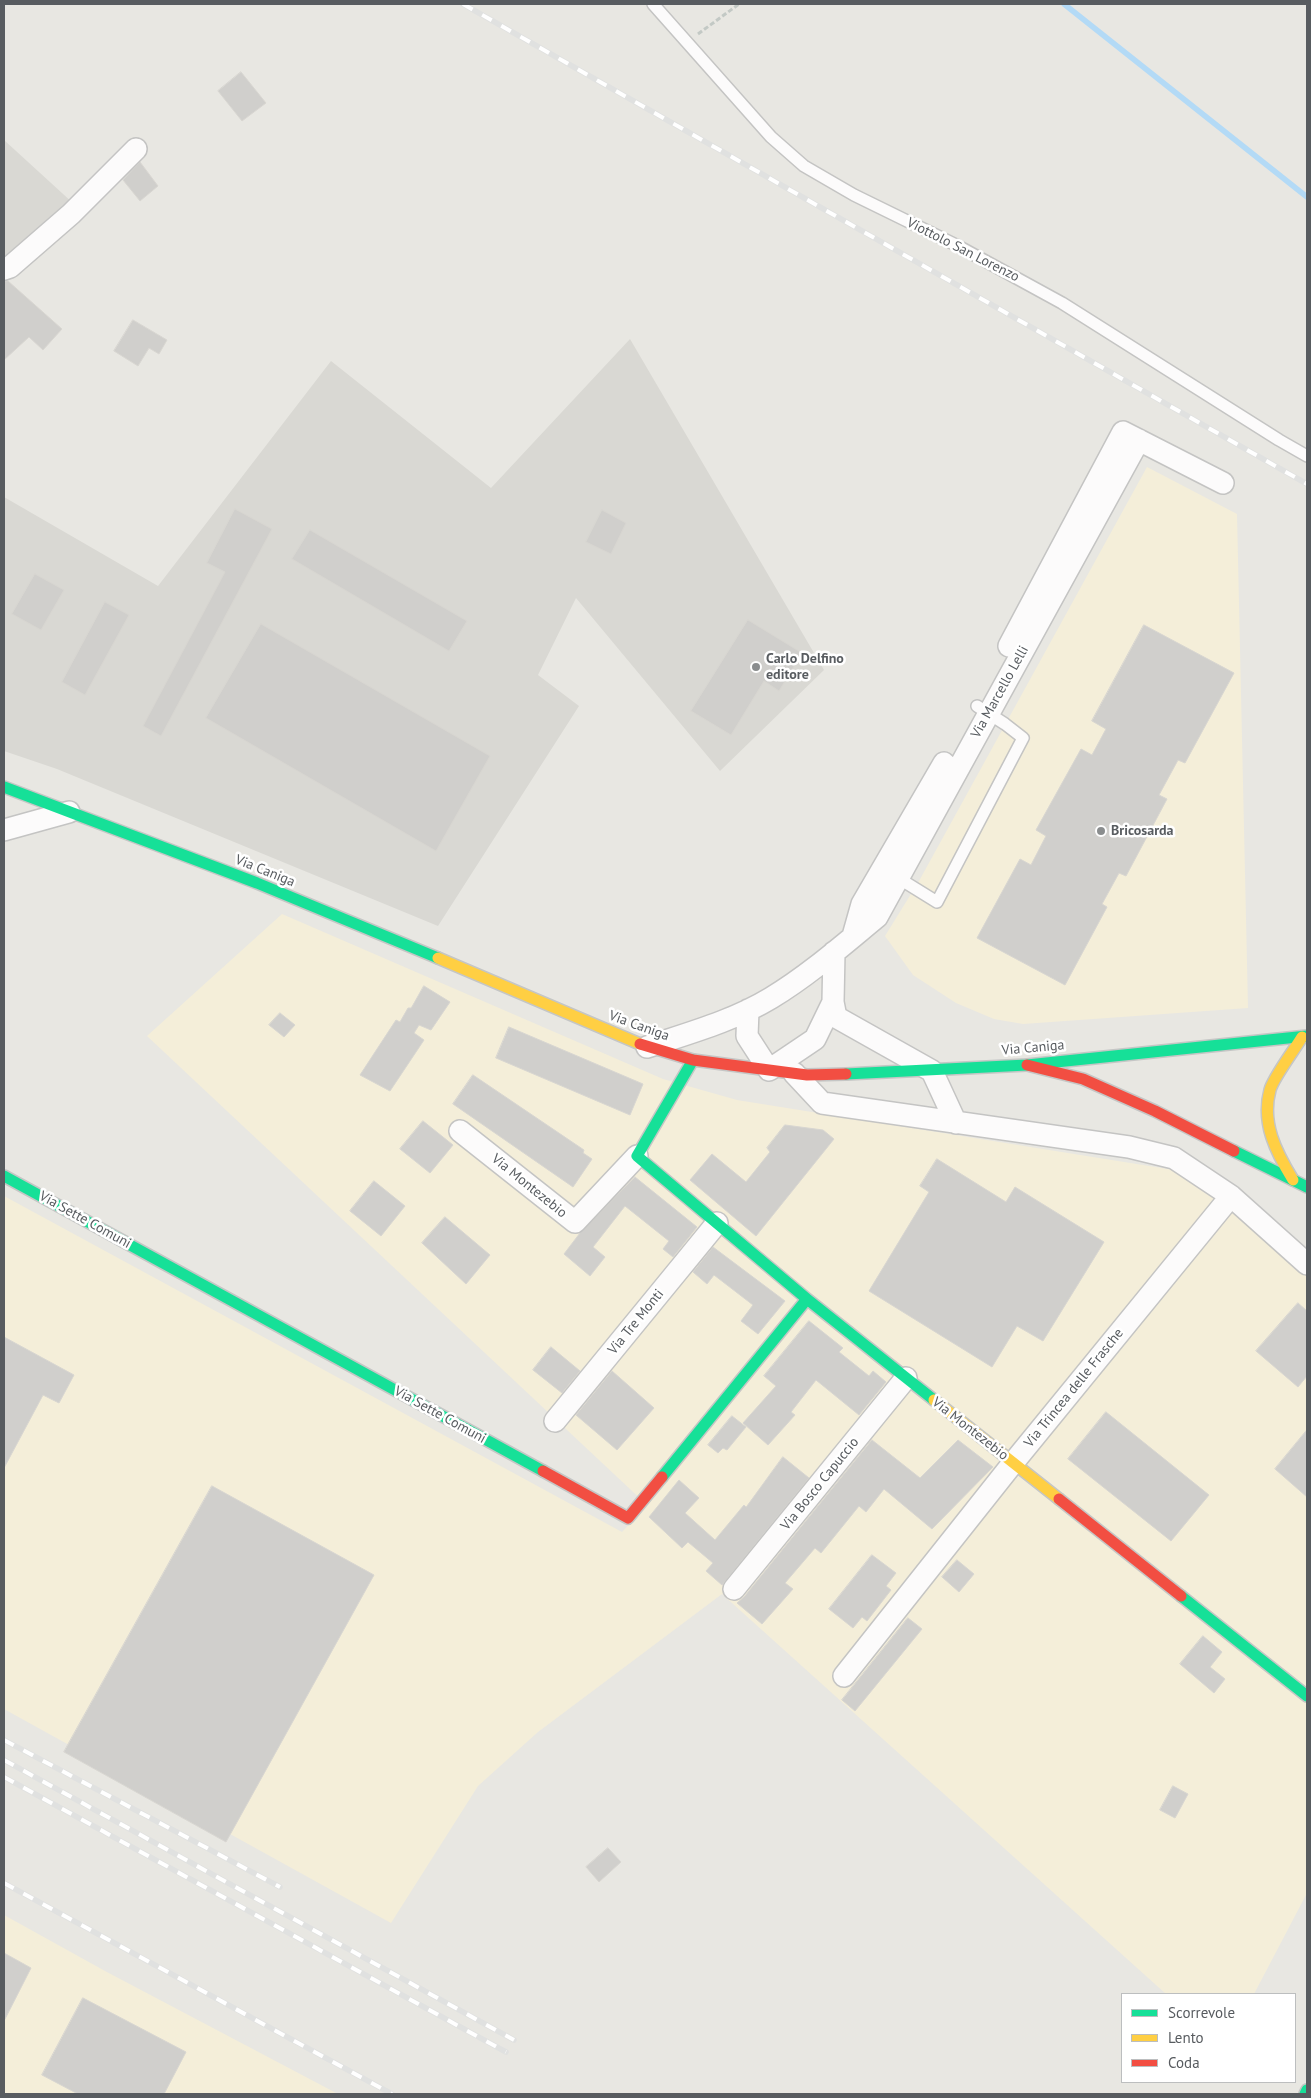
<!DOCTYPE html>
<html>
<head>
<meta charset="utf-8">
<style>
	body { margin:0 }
	#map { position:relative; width:1311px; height:2098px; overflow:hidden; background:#e8e7e2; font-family:"PT Sans",sans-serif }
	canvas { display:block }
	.frame { position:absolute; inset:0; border:5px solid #585c60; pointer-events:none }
	.legend { position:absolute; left:1121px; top:1993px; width:175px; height:90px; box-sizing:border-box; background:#fff; border:1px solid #bcbebf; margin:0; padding:6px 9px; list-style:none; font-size:15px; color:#585c60 }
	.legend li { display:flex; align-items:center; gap:10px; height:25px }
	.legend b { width:25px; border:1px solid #bcbebf }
</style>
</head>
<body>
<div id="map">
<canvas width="1311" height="2098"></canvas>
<div class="frame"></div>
<ul class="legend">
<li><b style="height:6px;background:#16e098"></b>Scorrevole</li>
<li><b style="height:6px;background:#ffcf43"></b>Lento</li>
<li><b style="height:6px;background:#f24e42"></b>Coda</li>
</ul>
</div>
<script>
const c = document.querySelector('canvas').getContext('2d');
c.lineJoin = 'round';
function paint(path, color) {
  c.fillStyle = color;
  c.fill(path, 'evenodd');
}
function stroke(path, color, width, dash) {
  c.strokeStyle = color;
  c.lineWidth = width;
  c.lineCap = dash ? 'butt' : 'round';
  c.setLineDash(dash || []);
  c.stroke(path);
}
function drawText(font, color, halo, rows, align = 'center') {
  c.font = font + ' "PT Sans",sans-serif';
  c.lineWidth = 5;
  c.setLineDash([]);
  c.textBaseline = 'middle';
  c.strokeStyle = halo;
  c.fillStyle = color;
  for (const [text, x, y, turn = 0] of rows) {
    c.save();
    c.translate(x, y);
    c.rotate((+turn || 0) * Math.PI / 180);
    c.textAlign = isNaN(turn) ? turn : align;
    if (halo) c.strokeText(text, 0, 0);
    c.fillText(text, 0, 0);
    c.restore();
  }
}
paint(new Path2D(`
	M1147,467L1237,514L1248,1008L1023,1024L994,1019L956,1003L913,975L885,936L919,881Z
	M282,914L663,1079L737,1100L1174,1170L1239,1216L1307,1277V1893L1254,1994H1166L722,1594L538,1732L478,1786L391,1923L4,1709V1196L622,1532L647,1505L147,1036Z
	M4,1915L105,1971L338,2094H4Z`), '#f4eed9');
paint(new Path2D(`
	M4,140L74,204L4,284Z
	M630,339L824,670L720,771L576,598L538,675L579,706L438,926L57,769L4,751V497L158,586L331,361L491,488Z`), '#d9d8d3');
stroke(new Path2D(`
	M1064,4L1307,197`), '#b3daf6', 5.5);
const building = new Path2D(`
	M241,72L266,103L242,121L218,91Z
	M140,162L158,186L140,201L123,180Z
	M4,281H8L62,329L43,350L29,337L4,360Z
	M133,320L167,340L159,354L149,348L138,366L114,351Z
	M235,509L272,529L161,736L143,726L225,572L207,563Z
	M602,510L626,523L611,554L586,542Z
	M310,530L467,621L449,651L292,559Z
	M35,574L64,590L41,630L12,614Z
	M105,602L129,615L85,695L62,682Z
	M748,620L802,653L779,691L764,681L731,735L691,711Z
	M261,624L490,756L436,851L206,718Z
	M1144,625L1234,673L1185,763L1178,760L1159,795L1167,799L1126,876L1119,873L1102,904L1107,907L1065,985L977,938L1020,859L1031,865L1046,836L1036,830L1081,749L1092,755L1106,729L1092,721Z
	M424,986L450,1002L431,1030L419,1025L414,1033L424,1040L390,1091L360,1075L396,1020L400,1022L408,1008H411Z
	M280,1013L295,1025L284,1037L269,1025Z
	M509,1027L643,1084L630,1115L496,1058Z
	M473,1075L584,1150L583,1153L592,1159L573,1187L453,1104Z
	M423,1121L453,1145L430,1173L400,1149Z
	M785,1125L823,1130L834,1139L756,1236L690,1180L712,1154L746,1182L770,1152L767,1148Z
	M937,1159L1006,1202L1015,1187L1104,1242L1043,1341L1017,1326L992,1367L869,1291L929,1192L920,1186Z
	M635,1177L697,1227L673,1257L663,1249L669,1241L625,1206L593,1247L605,1257L590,1276L564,1254L580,1233Z
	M374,1181L405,1206L381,1236L350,1211Z
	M445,1217L490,1255L466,1284L422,1243Z
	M713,1247L785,1301L758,1334L741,1321L753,1305L714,1275L707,1284L693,1272Z
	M1298,1303L1307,1311V1376L1298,1387L1256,1351Z
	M809,1321L843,1348L839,1352L869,1376L873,1371L886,1382L859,1415L816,1380L791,1412L795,1415L768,1445L743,1423L776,1386L764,1376Z
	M4,1337L74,1375L59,1403L43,1395L4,1468Z
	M551,1347L580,1371L562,1393L533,1370Z
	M612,1371L654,1408L617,1450L576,1415Z
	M1106,1412L1209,1495L1171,1541L1068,1459Z
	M732,1416L746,1427L727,1450L723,1448L718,1453L708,1445Z
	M1307,1430V1497L1275,1469Z
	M872,1440L920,1478L958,1440L993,1467L932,1529L884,1489L866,1512L859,1506L821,1553L815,1548L785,1583L793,1589L762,1624L737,1603L744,1597Z
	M783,1457L809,1478L722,1585L706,1571L713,1563L688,1542L682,1548L649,1517L679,1480L699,1498L685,1513L715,1540L744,1505L746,1507Z
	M212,1486L374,1575L226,1842L64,1752Z
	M872,1555L896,1573L886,1586L891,1590L867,1621L862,1617L853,1628L829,1609Z
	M957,1560L974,1574L959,1592L942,1577Z
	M908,1618L922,1629L855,1711L842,1700Z
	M1203,1636L1222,1652L1210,1667L1225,1679L1214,1693L1180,1664Z
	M1173,1786L1188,1794L1175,1818L1160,1810Z
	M608,1848L621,1862L599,1882L586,1867Z
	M4,1953L31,1968L4,2021Z
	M83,1998L186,2052L164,2094H78L42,2075Z`);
paint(building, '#d0cfcc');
stroke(building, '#d8d6d1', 1);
const lane = new Path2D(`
	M653,4L771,137L804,166L854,195L956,245L1062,303L1279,440L1307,456
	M895,876L937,902L1023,738L1005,724L977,706`);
const street = new Path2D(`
	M4,269L10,267L71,214L136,149
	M1009,646L1123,432L1223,483
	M4,830L69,812
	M853,936L862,904L944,763
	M834,952L833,1002L836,1017L932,1071L956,1123
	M748,1010L747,1036L769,1070L815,1039L833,1002
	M647,1047C689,1033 733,1021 771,998C809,975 843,945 877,917L1139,440
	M794,1073L822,1103L1129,1147L1174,1158L1231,1196L1307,1264
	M460,1131L575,1222L637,1156
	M555,1421L717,1223
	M734,1589L906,1378
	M844,1676L1013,1463L1231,1196`);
const fast = new Path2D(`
	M4,787L257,883L438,958
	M693,1060L637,1156L807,1299L934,1400
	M846,1074L1027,1065L1307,1036
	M1234,1151L1307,1187
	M4,1176L543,1471
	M662,1477L807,1299
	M1181,1596L1307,1696
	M1305,2094L1307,2090`);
const slow = new Path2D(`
	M438,958L640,1044
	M1293,1180C1276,1152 1261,1123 1270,1090C1273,1078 1295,1049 1302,1037
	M934,1400L1059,1499`);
const jam = new Path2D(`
	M640,1044L693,1060L807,1075L846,1074
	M1027,1065L1083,1079L1155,1111L1234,1151
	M543,1471L628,1518L662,1477
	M1059,1499L1181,1596`);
stroke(lane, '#c4c4c3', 14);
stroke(street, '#c4c4c3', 24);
stroke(fast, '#c5c6c5', 14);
stroke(slow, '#c5c6c5', 14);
stroke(jam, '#c5c6c5', 14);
stroke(new Path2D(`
	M698,34L739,4`), '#c3c9c5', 3, [5, 2.5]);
stroke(lane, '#fcfbfb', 11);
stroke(street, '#fcfbfb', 21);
stroke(fast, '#16e098', 11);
stroke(slow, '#ffcf43', 11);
stroke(jam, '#f24e42', 11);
const rail = new Path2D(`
	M463,4L1307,484
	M4,1740L280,1887
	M4,1760L514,2040
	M4,1777L506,2052
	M4,1883L392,2094`);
stroke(rail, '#e0e1e0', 5.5);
stroke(rail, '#fff', 4, [11]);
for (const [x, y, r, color] of [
	[756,667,5,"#8a8d8e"],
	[1101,831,5,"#8a8d8e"]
]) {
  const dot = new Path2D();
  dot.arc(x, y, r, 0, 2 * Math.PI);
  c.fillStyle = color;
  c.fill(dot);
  stroke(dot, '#fff', 2);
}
drawText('14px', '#585c60', '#fff', [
	["Viottolo San Lorenzo",963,250,27],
	["Via Marcello Lelli",1000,692,-61],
	["Via Caniga",265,871,22],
	["Via Caniga",639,1026,20],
	["Via Caniga",1033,1048,-5],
	["Via Montezebio",529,1186,39],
	["Via Sette Comuni",85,1220,29],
	["Via Tre Monti",636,1322,-51],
	["Via Trincea delle Frasche",1074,1388,-51],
	["Via Sette Comuni",440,1415,29],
	["Via Montezebio",970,1429,38],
	["Via Bosco Capuccio",820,1484,-51]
]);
drawText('bold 14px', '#585c60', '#fff', [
	["Carlo Delfino",766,659],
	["editore",766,675],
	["Bricosarda",1111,831]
], 'left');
</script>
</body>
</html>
